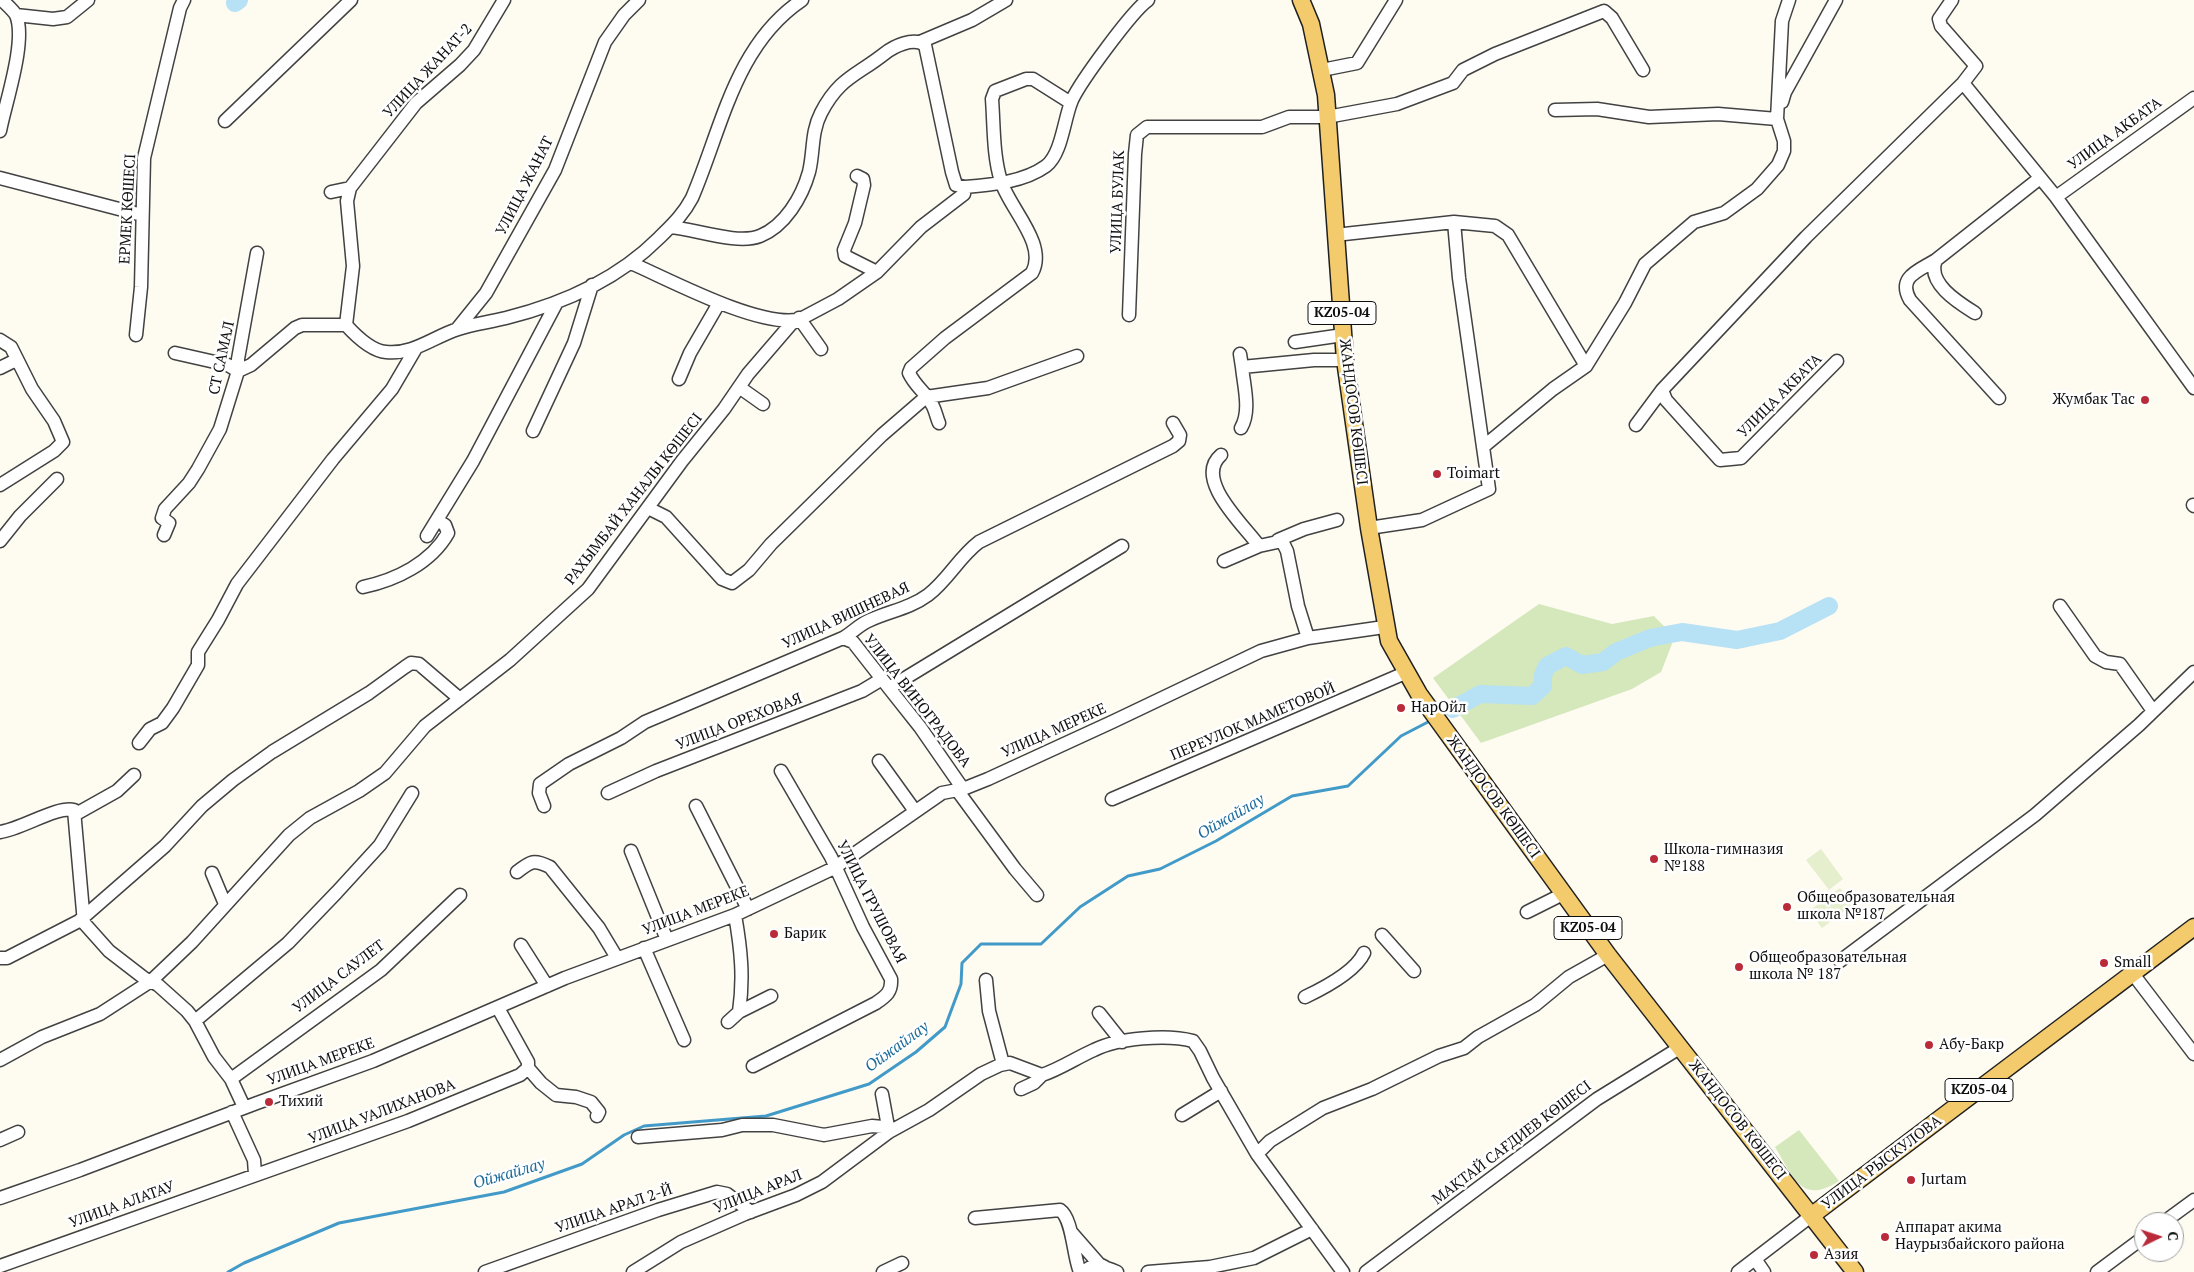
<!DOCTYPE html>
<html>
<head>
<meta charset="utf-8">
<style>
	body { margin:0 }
	#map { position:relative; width:2194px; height:1272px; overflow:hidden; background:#fefbf1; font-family:"PT Serif",serif }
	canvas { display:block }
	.north { position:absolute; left:2134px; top:1212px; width:50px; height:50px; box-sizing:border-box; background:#fff; border:1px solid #9f9f9f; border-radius:50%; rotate:86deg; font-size:14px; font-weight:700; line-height:20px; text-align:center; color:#0f0f0f }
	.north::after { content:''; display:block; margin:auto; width:18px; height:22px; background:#ba2b3a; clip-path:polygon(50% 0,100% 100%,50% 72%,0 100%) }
</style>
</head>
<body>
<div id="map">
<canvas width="2194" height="1272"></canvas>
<div class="north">С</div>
</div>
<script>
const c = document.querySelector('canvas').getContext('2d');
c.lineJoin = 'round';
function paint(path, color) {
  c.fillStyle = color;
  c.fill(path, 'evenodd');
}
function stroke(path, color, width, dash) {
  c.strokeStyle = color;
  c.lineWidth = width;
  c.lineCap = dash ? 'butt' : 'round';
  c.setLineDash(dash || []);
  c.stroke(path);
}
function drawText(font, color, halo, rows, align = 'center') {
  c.font = font + ' "PT Serif",serif';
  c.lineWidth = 5;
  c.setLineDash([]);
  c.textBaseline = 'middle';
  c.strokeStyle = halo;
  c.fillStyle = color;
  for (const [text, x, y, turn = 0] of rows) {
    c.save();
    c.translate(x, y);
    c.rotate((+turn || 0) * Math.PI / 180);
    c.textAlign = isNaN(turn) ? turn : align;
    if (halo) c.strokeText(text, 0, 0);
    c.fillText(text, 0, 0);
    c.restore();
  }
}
paint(new Path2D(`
	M1539,604L1612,624L1654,616L1664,626L1672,644L1661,672L1632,689L1481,743L1433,678Z
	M1799,1130L1839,1181C1801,1206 1793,1176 1775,1147Z`), '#d5e8bb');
paint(new Path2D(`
	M1821,849L1843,879L1829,890L1806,860Z
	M1840,888L1852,905L1822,928L1809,911Z`), '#e5efcd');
stroke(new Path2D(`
	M228,1272L244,1263L339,1223L504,1192L582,1164L624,1135L644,1126L766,1116L869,1084L916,1052L945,1027L961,984L962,963L981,944H1041L1080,907L1128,876L1160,869L1216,841L1292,796L1348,786L1401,736L1428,722`), '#419ac8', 3);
stroke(new Path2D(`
	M235,3L239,0
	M1453,709L1480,694L1532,696L1543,686V675L1547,666L1566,656L1582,665L1603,662L1616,652L1650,638L1682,632L1737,640L1780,631L1829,606`), '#b7e1f4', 18);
const minor = new Path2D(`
	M504,0L474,50L460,65L416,103L350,188L347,201L353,266L346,325C356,336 372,351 386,352C413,355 433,337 458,329C473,324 490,322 506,318C562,304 617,280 659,238C672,225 683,215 692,198C722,128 735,45 802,0
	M16,15L53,19L67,17L88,0
	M920,42L972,20L1006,0
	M1322,70L1357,63L1396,0
	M1963,83L2056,197L2194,388
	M1782,102L1785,92L1836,0
	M1555,110L1597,109L1649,117L1718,114L1777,119
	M225,121L351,0
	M0,131C5,104 27,41 16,15C13,10 6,4 2,0
	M857,176L863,179L864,185L855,223L844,250L845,256L877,272
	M0,178L142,215
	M331,192L350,188
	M2056,197L2194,98
	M1454,222L1495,226L1508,235L1586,366
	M670,227C695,229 737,245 760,236C785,226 802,197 809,172C814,152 811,132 821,113C839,78 856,76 884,54C894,46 913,37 925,45L952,172L956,185L965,187
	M1335,235L1454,222L1459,278L1483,447
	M1936,260C1918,271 1897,277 1910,300L1999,398
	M631,263C672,281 756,326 797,320
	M1975,313C1959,303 1926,283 1936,260L2040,178
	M1129,315L1135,154L1137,135L1147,127H1262L1289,117H1327L1397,104L1453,83L1463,70L1495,54L1604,11L1612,18L1643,70
	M799,318L821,349
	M457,329L486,293L555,170L605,42L624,15L639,0
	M136,335L141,287L144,158L180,8L184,0
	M0,340L11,347L32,389L54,421L63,442L54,451L0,485
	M1295,342L1343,335
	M175,353L228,365L238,371L251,365L295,328L302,325H346
	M1240,354L1242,367
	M0,368L12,362L18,361
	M679,379L690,353L719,303
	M739,387L763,404
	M1662,390L1666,400L1720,460L1741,458L1837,361
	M939,423C936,416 935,408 931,403C925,392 915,386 909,373L911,368L945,338L1032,273C1048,244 1009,208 1001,181C993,156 994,126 992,99L995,91L1026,79H1033L1071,103
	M1636,425L1662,390L1806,237L1963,83L1976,66L1941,26L1939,19L1952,0
	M1241,428C1251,411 1244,387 1242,367L1314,360H1345
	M533,431L574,343L592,285
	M1221,455C1193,479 1244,525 1259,546
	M2193,505L2194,506
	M648,508L666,517L722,579L732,583L749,570L771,544L882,435L926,397L988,388L1077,356
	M1369,528L1422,520L1489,489L1483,447L1553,389L1586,366L1625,303L1645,264L1694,222L1724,213L1757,189L1778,165L1784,151V141L1777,119L1782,21L1789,0
	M164,535L169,523L162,518L165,509L189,483L198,469L220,429L238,371V359L257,253
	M427,536L473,461L557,302
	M1278,540L1304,529L1337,520
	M0,541L20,516L57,479
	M1224,561L1259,546L1282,541L1287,551L1298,606L1308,638
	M363,587C396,580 431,563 448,533L445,525L437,520
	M2060,606L2095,656L2106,662L2120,664L2153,711
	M843,638L853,642L889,688L920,727L963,789
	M889,688L1122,546
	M139,743L150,729L162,723L173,708L198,665V652L218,620L237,584L333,459L392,389L416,348
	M879,761L915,811
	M957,790L1015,869L1037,895
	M608,793L656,771L862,691L882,679
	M1112,799L1405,673
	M544,806L539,793L540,784L569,764L621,738L645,722L843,638C852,633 859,625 868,621C889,611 909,609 928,595C948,580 959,557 979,542L1173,446L1179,441L1180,435L1173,423
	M696,806L748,909
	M76,814L117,791L134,775
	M0,832C22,829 56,806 74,810L84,923L109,951L144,978L158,985L187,1011L195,1021L214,1057L231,1079L244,1107
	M631,851L667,940
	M517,872C531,861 534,859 550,867L599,928L617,958
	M212,873L225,904
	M1527,912L1563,894
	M1382,935L1414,971
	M521,945L547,986
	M644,948L684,1040
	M0,958H7L79,921L165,846L202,806L233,780L272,752L369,693L405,667L411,663L419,664L460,699
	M1840,961L2035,815L2139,725L2194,672
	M2133,974L2194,1054
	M986,980L989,1011L1003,1064
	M1305,997C1324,988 1355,972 1364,953
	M498,1008L528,1062V1068L541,1083L556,1095L576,1097L591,1102L599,1112L597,1116
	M739,1012L771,996
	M1099,1013L1122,1042
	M195,1021L288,943L337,892L380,845L412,793
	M728,1022L739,1012C744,978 741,949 735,915
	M0,1060L42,1037L100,1014L151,981L192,942L289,835L310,818L359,791L385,773L425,726L510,660L588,589L682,461L724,409L748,374L791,324L838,299L877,272L921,227L964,194L965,187C991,185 1024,182 1046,166C1062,154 1064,118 1072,100C1081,81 1132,11 1148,0
	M753,1066L876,1003C886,996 892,992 891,979L863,927L831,857L781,771
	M231,1079L381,970L460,895
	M1021,1089L1034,1083L1042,1075
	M882,1094L889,1132
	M232,1112L254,1160L255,1174
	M1182,1115L1221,1091
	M638,1137L722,1130L742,1125H773L824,1135L872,1126L883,1127L889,1132
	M0,1140L18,1132
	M1257,1154L1270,1141L1323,1108L1372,1089L1439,1056L1464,1048L1478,1037L1535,1005L1569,977L1608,955
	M0,1198L80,1170L257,1103L373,1061L565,978L735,915L834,868L942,793L963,789L988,779L1112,722L1261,651L1308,638L1384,627
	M975,1218L1060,1210C1073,1219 1073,1256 1080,1272
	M2164,1222L2194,1200
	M1071,1232L1099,1264L1105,1267
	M1755,1259L1764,1272
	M0,1266L408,1121L520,1075L528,1068
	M485,1272L658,1210L717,1192L727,1194L751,1212
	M633,1272L681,1242L745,1214L796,1195L822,1182L889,1132L929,1110L981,1074L1000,1065L1010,1063L1042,1075C1060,1069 1076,1058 1094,1050C1118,1038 1167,1034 1193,1041L1200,1051L1213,1078L1257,1154L1343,1272
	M883,1272L902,1263
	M1084,1272C1092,1262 1106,1267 1117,1272
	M1148,1272L1210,1267
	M1209,1272L1210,1267L1254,1258L1312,1229
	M1366,1272L1597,1099L1681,1047
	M1738,1272L1811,1216
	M2097,1272L2144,1237`);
const major = new Path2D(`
	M1301,0L1311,24L1326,95L1345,360L1369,528L1389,641L1419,694L1608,955L1855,1272
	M1811,1216L2194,927`);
stroke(minor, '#424242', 15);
stroke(major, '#202020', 19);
stroke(minor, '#fff', 12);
stroke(major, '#f3cb6c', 16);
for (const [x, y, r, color] of [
	[2145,400,5,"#ba2b3a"],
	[1437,474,5,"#ba2b3a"],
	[1401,708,5,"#ba2b3a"],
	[1654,859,5,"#ba2b3a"],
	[1787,907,5,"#ba2b3a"],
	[774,934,5,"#ba2b3a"],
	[2104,963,5,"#ba2b3a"],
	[1739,967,5,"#ba2b3a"],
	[1929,1045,5,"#ba2b3a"],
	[269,1102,5,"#ba2b3a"],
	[1911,1180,5,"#ba2b3a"],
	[1885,1237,5,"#ba2b3a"],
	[1814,1255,5,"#ba2b3a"]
]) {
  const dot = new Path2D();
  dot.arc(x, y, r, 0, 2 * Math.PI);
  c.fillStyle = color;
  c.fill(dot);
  stroke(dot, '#fff', 2);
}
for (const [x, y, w] of [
	[1342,313,68],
	[1588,928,68],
	[1979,1090,68]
]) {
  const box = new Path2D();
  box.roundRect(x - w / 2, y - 11.5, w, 23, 4);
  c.fillStyle = '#fff';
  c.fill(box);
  stroke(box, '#0f0f0f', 1);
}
drawText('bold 14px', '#0f0f0f', null, [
	["KZ05-04",1342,313],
	["KZ05-04",1588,928],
	["KZ05-04",1979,1090]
]);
drawText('15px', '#0f0f0f', '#fff', [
	["УЛИЦА ЖАНАТ-2",428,71,-47],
	["УЛИЦА АКБАТА",2115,134,-36],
	["УЛИЦА ЖАНАТ",525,186,-63],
	["УЛИЦА БУЛАК",1118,202,-88],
	["ЕРМЕК КӨШЕСІ",128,209,-87],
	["СТ САМАЛ",222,358,-78],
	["УЛИЦА АКБАТА",1780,396,-45],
	["ЖАНДОСОВ КӨШЕСІ",1353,412,83],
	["РАХЫМБАЙ ХАНАЛЫ КӨШЕСІ",634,499,-52],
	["УЛИЦА ВИШНЕВАЯ",846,616,-25],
	["УЛИЦА ВИНОГРАДОВА",917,701,52],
	["УЛИЦА ОРЕХОВАЯ",739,722,-21],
	["ПЕРЕУЛОК МАМЕТОВОЙ",1253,722,-23],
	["УЛИЦА МЕРЕКЕ",1054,731,-24],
	["ЖАНДОСОВ КӨШЕСІ",1493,797,54],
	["УЛИЦА ГРУШОВАЯ",871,902,63],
	["УЛИЦА МЕРЕКЕ",696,911,-21],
	["УЛИЦА САУЛЕТ",339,977,-37],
	["УЛИЦА МЕРЕКЕ",321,1062,-20],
	["УЛИЦА УАЛИХАНОВА",382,1112,-21],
	["ЖАНДОСОВ КӨШЕСІ",1737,1120,52],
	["МАҚТАЙ САҒДИЕВ КӨШЕСІ",1512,1143,-37],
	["УЛИЦА РЫСКУЛОВА",1882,1163,-37],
	["УЛИЦА АРАЛ",758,1192,-22],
	["УЛИЦА АЛАТАУ",122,1205,-20],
	["УЛИЦА АРАЛ 2-Й",614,1209,-19]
]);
drawText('15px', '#0f0f0f', '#fff', [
	["Жумбак Тас",2135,400,"right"],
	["Toimart",1447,474],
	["НарОйл",1411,708],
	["Школа-гимназия",1664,850],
	["№188",1664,867],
	["Общеобразовательная",1797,898],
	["школа №187",1797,915],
	["Барик",784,934],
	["Общеобразовательная",1749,958],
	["школа № 187",1749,975],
	["Small",2114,963],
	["Абу-Бакр",1939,1045],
	["Тихий",279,1102],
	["Jurtam",1921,1180],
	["Аппарат акима",1895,1228],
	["Наурызбайского района",1895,1245],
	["Азия",1824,1255]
], 'left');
drawText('italic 16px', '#1c6b9c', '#fff', [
	["Ойжайлау",1231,817,-30],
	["Ойжайлау",897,1047,-36],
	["Ойжайлау",509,1174,-16]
]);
</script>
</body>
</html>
